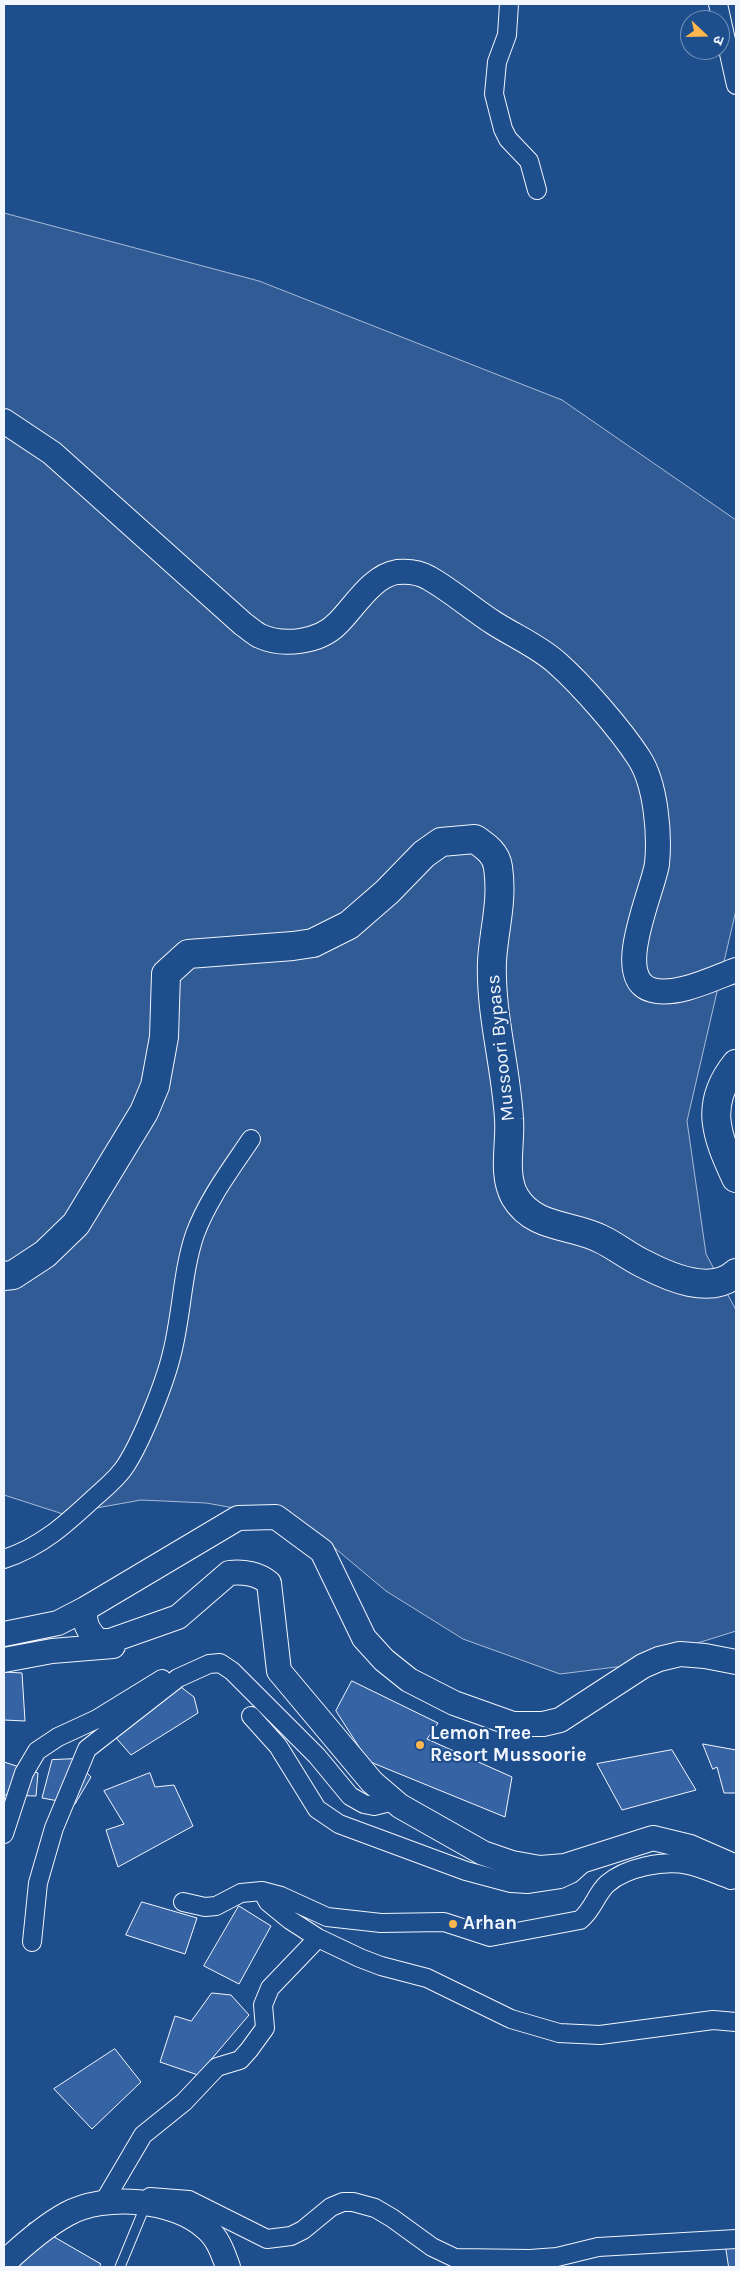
<!DOCTYPE html>
<html>
<head>
<meta charset="utf-8">
<style>
	body { margin:0 }
	#map { position:relative; width:740px; height:2271px; overflow:hidden; background:#1f4e8c; font-family:Karla,"Noto Sans Devanagari",sans-serif }
	canvas { display:block }
	.frame { position:absolute; inset:0; border:5px solid #f2f6ff; pointer-events:none }
	.north { position:absolute; left:680px; top:10px; width:50px; height:50px; box-sizing:border-box; background:#1f4e8c; border:1px solid #7391ba; border-radius:50%; rotate:111deg; font-size:14px; font-weight:700; line-height:20px; text-align:center; color:#f2f6ff }
	.north::after { content:''; display:block; margin:auto; width:18px; height:22px; background:#ffb74d; clip-path:polygon(50% 0,100% 100%,50% 72%,0 100%) }
</style>
</head>
<body>
<div id="map">
<canvas width="740" height="2271"></canvas>
<div class="frame"></div>
<div class="north">उ</div>
</div>
<script>
const c = document.querySelector('canvas').getContext('2d');
c.lineJoin = 'round';
function paint(path, color) {
  c.fillStyle = color;
  c.fill(path, 'evenodd');
}
function stroke(path, color, width, dash) {
  c.strokeStyle = color;
  c.lineWidth = width;
  c.lineCap = dash ? 'butt' : 'round';
  c.setLineDash(dash || []);
  c.stroke(path);
}
function drawText(font, color, halo, rows, align = 'center') {
  c.font = font + ' Karla,sans-serif';
  c.lineWidth = 4;
  c.setLineDash([]);
  c.textBaseline = 'middle';
  c.strokeStyle = halo;
  c.fillStyle = color;
  for (const [text, x, y, turn = 0] of rows) {
    c.save();
    c.translate(x, y);
    c.rotate((+turn || 0) * Math.PI / 180);
    c.textAlign = isNaN(turn) ? turn : align;
    if (halo) c.strokeText(text, 0, 0);
    c.fillText(text, 0, 0);
    c.restore();
  }
}
const built = new Path2D(`
	M4,213L259,281L562,400L736,520V910L687,1121L706,1254L736,1310V1631L624,1666L560,1674L463,1639L386,1591L330,1544L274,1515L206,1503L141,1500L63,1514L4,1495Z`);
paint(built, '#305b95');
stroke(built, '#a8bbd7', 1);
const building = new Path2D(`
	M4,1672L22,1673L25,1721L4,1720Z
	M169,1678L194,1697L198,1713L131,1755L104,1724Z
	M352,1681L438,1723L427,1739L512,1777L505,1817L368,1761L336,1711Z
	M703,1744L736,1750V1793H724L717,1767L713,1769Z
	M672,1750L696,1790L622,1810L597,1764Z
	M73,1759L91,1777L75,1804L42,1798L52,1760Z
	M4,1762L38,1773L36,1796L4,1795Z
	M150,1773L155,1787L174,1785L193,1826L118,1867L106,1830L124,1824L104,1791Z
	M142,1902L197,1918L185,1954L126,1935Z
	M239,1906L271,1926L239,1984L204,1966Z
	M212,1993L231,1995L249,2015L198,2075L160,2062L175,2016L191,2021Z
	M115,2049L141,2082L92,2129L54,2089Z
	M30,2223L101,2264L99,2267H5Z
	M724,2234H736V2267H729Z`);
paint(building, '#3563a3');
stroke(building, '#f2f6ff', 1);
const lane = new Path2D(`
	M120,2267L146,2204`);
const street = new Path2D(`
	M509,4L507,35L497,62L494,94L503,129L508,139L529,161L537,190
	M718,4L736,85
	M4,1559C41,1547 66,1524 94,1498C105,1488 118,1478 126,1465C142,1440 165,1383 172,1353C182,1314 182,1272 195,1234C208,1199 231,1169 251,1139
	M251,1716L278,1746L317,1809L339,1824L466,1871L511,1883L527,1884L560,1879L571,1874L581,1865
	M4,1834L24,1773L37,1751L58,1737L97,1719L162,1679
	M262,1891L268,1902L290,1920L318,1938L360,1958L381,1966L427,1978L511,2019L559,2033L600,2035L713,2020L736,2022
	M183,1902L205,1907L216,1906L241,1893L262,1891L281,1896L327,1917L381,1923L444,1922L490,1937L580,1920C593,1910 596,1894 607,1884C626,1867 664,1860 688,1865C702,1868 717,1875 731,1880L736,1879
	M32,1942L38,1883L54,1828L87,1749L178,1678L209,1664L220,1663L232,1671L317,1756L350,1796L364,1804L374,1806L394,1801
	M150,2197L189,2200L267,2239L291,2236L303,2230L331,2207L343,2202H353L375,2208L392,2218L432,2247L455,2258L530,2259L557,2257L598,2247L736,2239
	M103,2203L143,2135L184,2102L217,2067L240,2060L249,2050L265,2028L263,2005L270,1988L318,1938`);
const secondary = new Path2D(`
	M4,421L52,453L243,624C249,628 254,633 260,636C284,647 320,642 338,623C355,606 372,576 397,572C408,571 419,572 429,578C452,591 472,609 494,623C516,637 538,646 557,663C582,685 621,730 639,758C656,784 660,834 657,864C653,891 611,979 652,990C676,997 714,978 736,970
	M4,1634L58,1623L85,1609
	M4,1660L52,1651L113,1646
	M736,1662L705,1656L680,1654L659,1659L643,1666L560,1720L543,1724H513L454,1703L409,1680L384,1660L364,1638L322,1551L276,1517L238,1518L85,1609C84,1624 88,1631 98,1641H110L178,1617L229,1573C243,1571 259,1574 269,1583L279,1671L372,1782L400,1806L483,1853L512,1863L540,1868L565,1866L653,1838L690,1847L736,1867
	M4,2263C22,2246 45,2226 67,2214C105,2193 174,2199 206,2228C218,2238 223,2253 228,2267`);
const highway = new Path2D(`
	M736,1064C704,1104 716,1135 736,1178
	M4,1276L13,1275L45,1254L76,1224L144,1112L155,1086L164,1037L166,974L188,954L293,946L313,943L349,925L387,892L424,854L441,842L475,839C485,846 496,853 498,867C503,902 494,928 492,961C490,1014 506,1066 509,1119C511,1144 502,1174 515,1197C534,1229 572,1224 601,1239C616,1246 629,1257 644,1264C669,1277 711,1296 736,1273`);
stroke(lane, '#f2f6ff', 11);
stroke(street, '#f2f6ff', 20);
stroke(secondary, '#f2f6ff', 26);
stroke(highway, '#f2f6ff', 30);
stroke(lane, '#1f4e8c', 9);
stroke(street, '#1f4e8c', 18);
stroke(secondary, '#1f4e8c', 24);
stroke(highway, '#1f4e8c', 28);
for (const [x, y, r, color] of [
	[420,1745,5,"#ffb74d"],
	[453,1924,5,"#ffb74d"]
]) {
  const dot = new Path2D();
  dot.arc(x, y, r, 0, 2 * Math.PI);
  c.fillStyle = color;
  c.fill(dot);
  stroke(dot, '#1f4e8c', 2);
}
drawText('19px', '#f2f6ff', '#1f4e8c', [
	["Mussoori Bypass",501,1048,-96]
]);
drawText('bold 19px', '#f2f6ff', '#1f4e8c', [
	["Lemon Tree",430,1734],
	["Resort Mussoorie",430,1756],
	["Arhan",463,1924]
], 'left');
</script>
</body>
</html>
